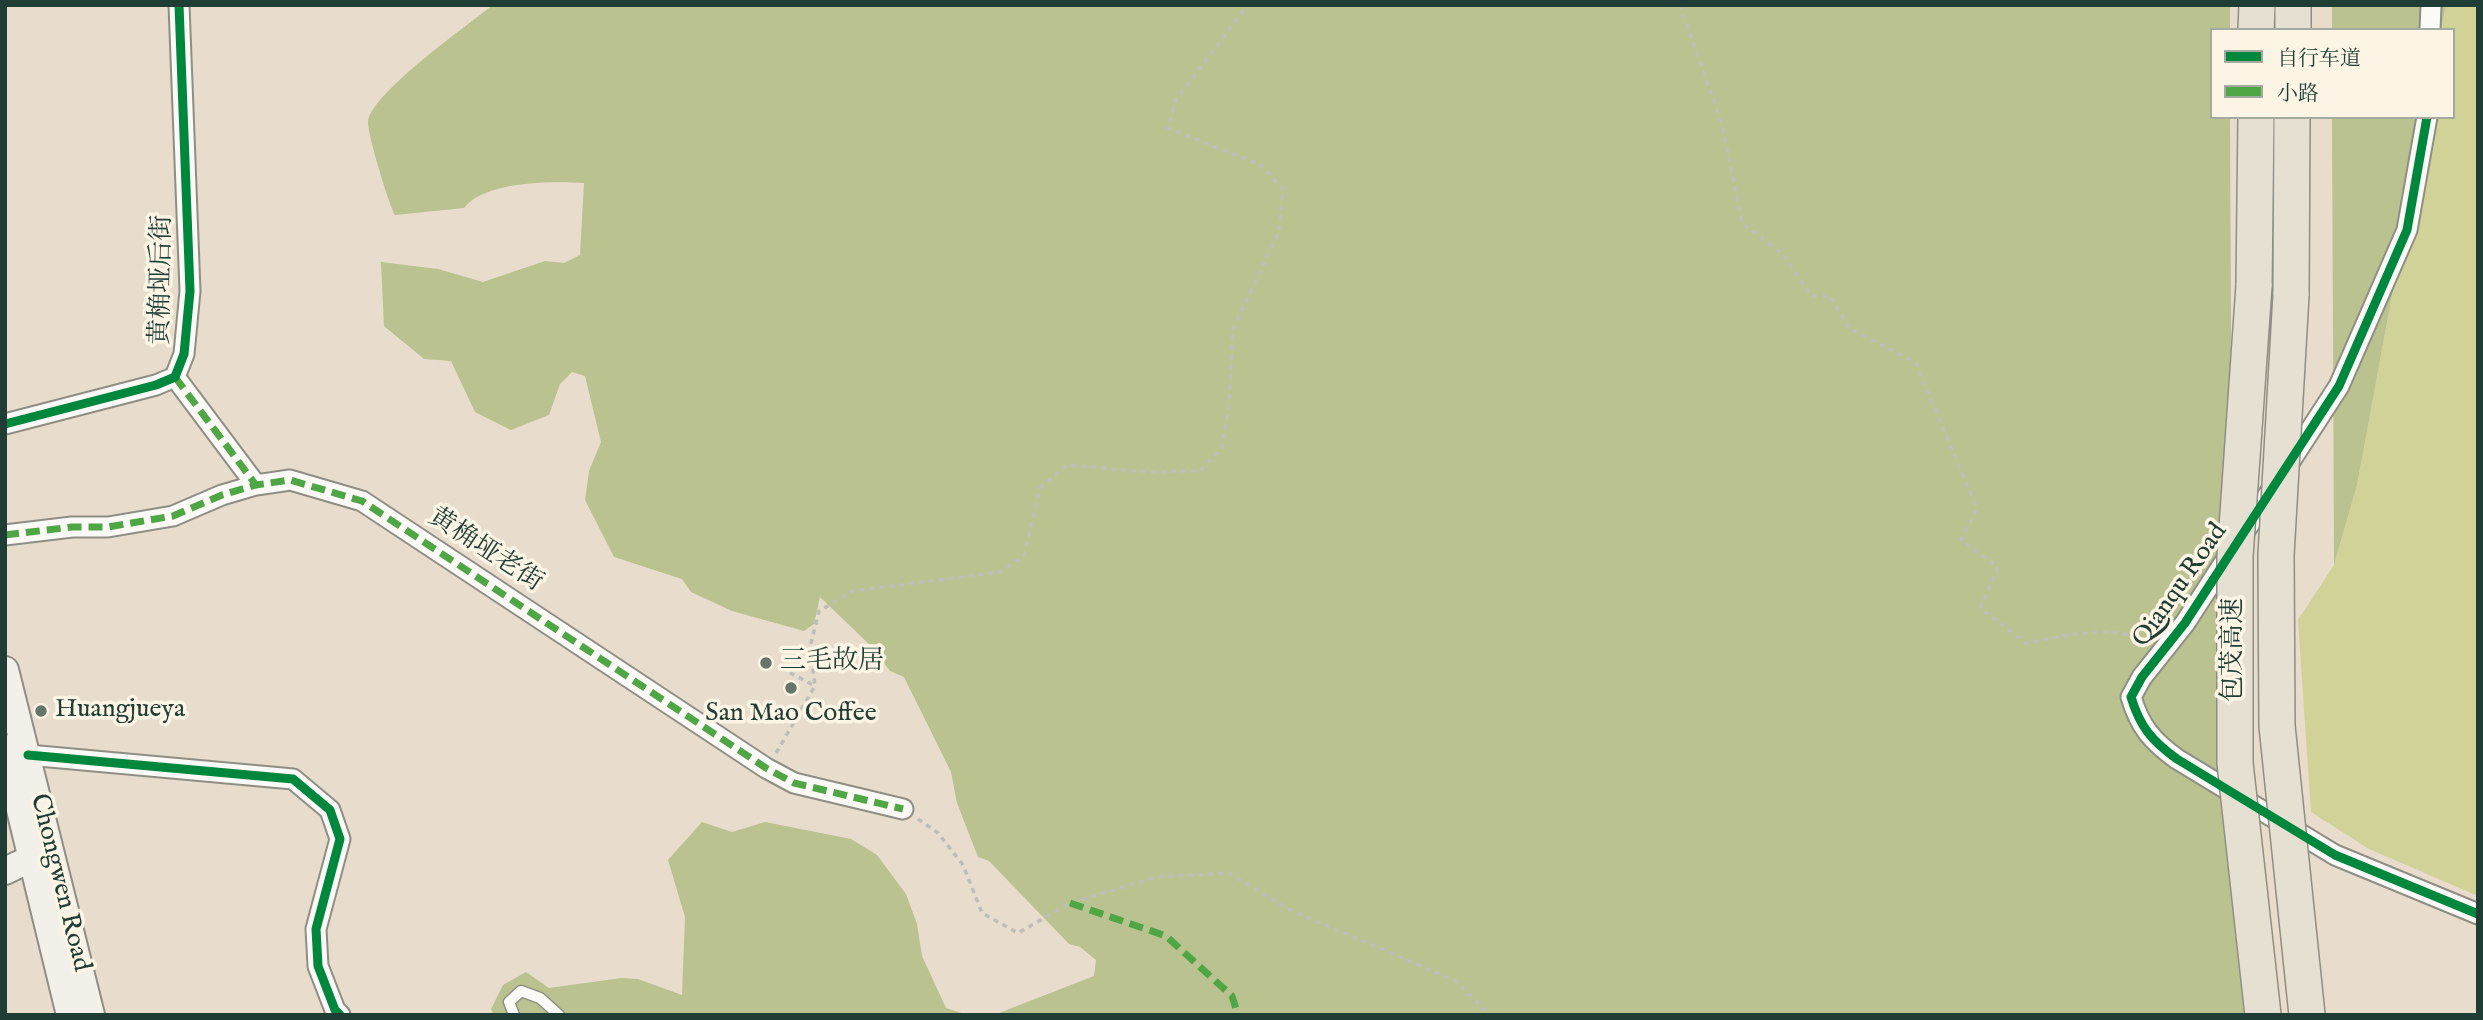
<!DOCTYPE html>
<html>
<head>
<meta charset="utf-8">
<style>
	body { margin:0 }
	#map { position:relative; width:2483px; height:1020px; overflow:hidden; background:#e8dccc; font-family:"IM FELL English","Noto Serif SC",serif }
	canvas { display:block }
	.frame { position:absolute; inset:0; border:7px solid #1f3d34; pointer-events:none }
	.legend { position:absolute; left:2210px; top:28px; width:245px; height:91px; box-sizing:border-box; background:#fcf5e5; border:2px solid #a4ab9e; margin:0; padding:9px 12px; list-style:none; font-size:21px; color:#1f3d34 }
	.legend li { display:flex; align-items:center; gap:14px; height:35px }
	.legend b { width:35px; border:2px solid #a4ab9e }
</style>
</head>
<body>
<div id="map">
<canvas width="2483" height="1020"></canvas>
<div class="frame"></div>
<ul class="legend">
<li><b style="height:9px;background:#00873e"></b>自行车道</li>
<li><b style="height:9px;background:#4fa644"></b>小路</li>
</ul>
</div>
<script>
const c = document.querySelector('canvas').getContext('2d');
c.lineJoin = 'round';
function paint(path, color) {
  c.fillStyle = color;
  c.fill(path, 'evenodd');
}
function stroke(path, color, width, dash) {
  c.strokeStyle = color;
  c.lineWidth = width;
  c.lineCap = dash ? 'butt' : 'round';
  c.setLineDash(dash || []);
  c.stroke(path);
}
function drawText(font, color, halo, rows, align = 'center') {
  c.font = font + ' "IM FELL English","Noto Serif SC",serif';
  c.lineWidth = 7;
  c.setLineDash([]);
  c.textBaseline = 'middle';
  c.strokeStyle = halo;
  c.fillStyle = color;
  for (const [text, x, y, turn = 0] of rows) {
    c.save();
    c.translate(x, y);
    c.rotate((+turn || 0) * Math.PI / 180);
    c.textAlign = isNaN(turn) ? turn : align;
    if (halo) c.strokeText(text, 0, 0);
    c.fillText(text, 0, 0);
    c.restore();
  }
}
paint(new Path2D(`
	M2446,5H2478V896L2369,849L2311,812L2298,620L2334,565L2357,485L2425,117H2453V30H2441Z`), '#d0d297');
paint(new Path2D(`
	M493,5H2230V30H2212V117H2230L2233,729L2260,1015H994L1094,976L1096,960L1080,947L1069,944L989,861L978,857L957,803L951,772L904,677L890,671L873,648L820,597L814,624L804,631L732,611L691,592L682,579L614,557L585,500L589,471L601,442L585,376L572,372L560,384L549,415L511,430L475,412L451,361L424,359L384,326L381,262L438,269L483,282L545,261L564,263L580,255L584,183C551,181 485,181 464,208L395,215C388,202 368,135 368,122C370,94 468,25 493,5Z
	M2332,5H2446L2441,30H2332Z
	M2332,117H2425L2357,485L2334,565Z
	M702,822L732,832L765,822L851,839L877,855L906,894L917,924L922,956L946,1008L968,1015H494L491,1009L503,985L526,972L549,988L621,978L638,979L682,995L685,917L668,860Z`), '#bac290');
const lane = new Path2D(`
	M514,1015L509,1002L521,991L540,998L559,1015`);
const street = new Path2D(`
	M2430,30L2431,5
	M2427,117L2407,230L2339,386L2185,623L2142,677L2131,697C2140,727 2152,741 2177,759L2335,855L2478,914
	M175,377L256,485
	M5,424L156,385L175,377L184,354L190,291L179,5
	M5,535L72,527H108L173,516L222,495L256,485L290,480L362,501L766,768L794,783L903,809
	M28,755L293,779L330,810L340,839L316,929L318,966L335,1010L340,1015`);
const secondary = new Path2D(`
	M5,670L91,1015
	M5,748L70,1015
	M5,871L47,851`);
const highway = new Path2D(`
	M2256,30L2257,5
	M2293,30V5
	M2254,286L2256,117
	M2291,295L2292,117`);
stroke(lane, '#8f8e84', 13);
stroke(street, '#8f8e84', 23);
stroke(secondary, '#8f8e84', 30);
stroke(highway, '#8f8e84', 38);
stroke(new Path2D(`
	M1680,5L1723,127L1742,223L1783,254L1811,296H1830L1849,328L1916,363L1977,509L1961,540L1998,567L1980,608L2026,643C2063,637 2112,622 2146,642
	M781,668L815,686
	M776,753L815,686L810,647L819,611L853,591L1000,572L1024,556L1040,488L1067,465L1150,472L1200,471L1222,448L1229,404L1233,329L1279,232L1283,189L1261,165L1168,128L1176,100L1248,5
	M918,819L938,833L963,865L982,913L1018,933L1070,903L1156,877L1229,873L1288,909L1456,981L1490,1015`), '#bdbdb9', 3.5, [5, 5]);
stroke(lane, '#fcfaf7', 10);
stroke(street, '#fcfaf7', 19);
stroke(secondary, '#f3f0e9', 26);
stroke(highway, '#e6e0d3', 35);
const highwayBridge = new Path2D(`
	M2254,286L2235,556V763L2263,1015
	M2291,295L2276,555L2277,726L2307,1015`);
stroke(highwayBridge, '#8f8e84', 38, []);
stroke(highwayBridge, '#e6e0d3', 35);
stroke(new Path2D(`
	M175,377L256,485
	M5,535L72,527H108L173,516L222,495L256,485L290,480L362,501L766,768L794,783L903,809
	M1070,903L1166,936L1232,996L1238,1015`), '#4fa644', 7, [14, 7]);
stroke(new Path2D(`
	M2427,117L2407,230L2339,386L2185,623L2142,677L2131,697C2140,727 2152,741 2177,759L2335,855L2478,914
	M5,424L156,385L175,377L184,354L190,291L179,5
	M28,755L293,779L330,810L340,839L316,929L318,966L335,1010L340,1015`), '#00873e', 9);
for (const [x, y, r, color] of [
	[766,663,7,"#657569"],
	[791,688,7,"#657569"],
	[41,711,7,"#657569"]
]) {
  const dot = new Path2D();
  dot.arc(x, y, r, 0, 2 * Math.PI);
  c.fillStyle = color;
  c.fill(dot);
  stroke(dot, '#fcf5e5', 2.5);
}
drawText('26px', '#1f3d34', '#fcf5e5', [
	["黄桷垭后街",163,280,-89],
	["黄桷垭老街",485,551,33],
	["Qianqu Road",2181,586,-55],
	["包茂高速",2235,650,-90],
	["Chongwen Road",59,883,76]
]);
drawText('26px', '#1f3d34', '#fcf5e5', [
	["三毛故居",780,663],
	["Huangjueya",55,711],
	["San Mao Coffee",791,715,"center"]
], 'left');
</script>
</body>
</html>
